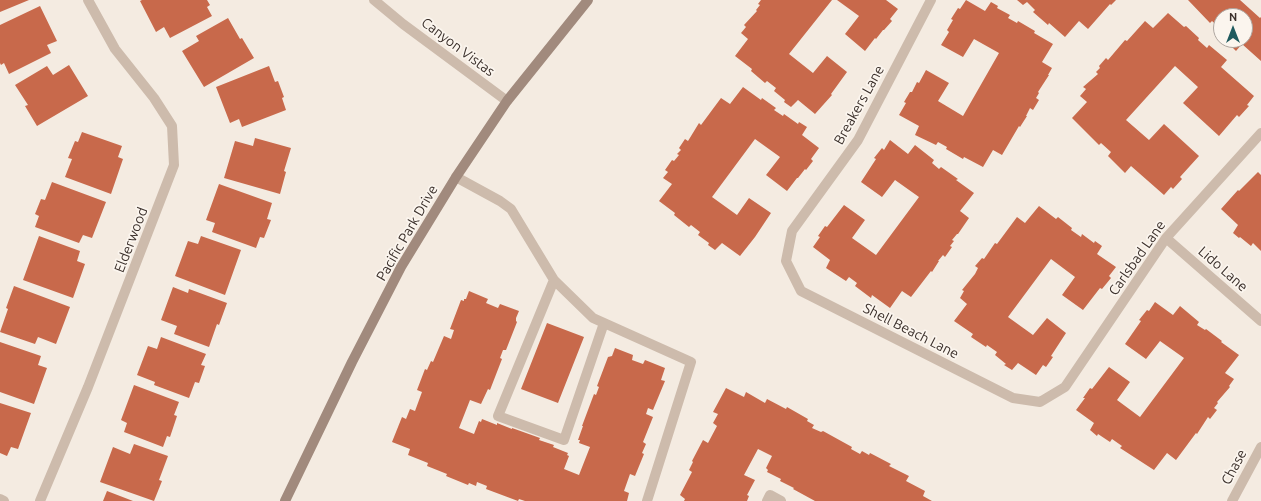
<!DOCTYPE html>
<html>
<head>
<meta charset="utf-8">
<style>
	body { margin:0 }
	#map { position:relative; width:1261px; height:501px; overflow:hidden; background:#f4ebe1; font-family:Ubuntu,sans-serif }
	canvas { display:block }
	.north { position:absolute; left:1213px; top:8px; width:40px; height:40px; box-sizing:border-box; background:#fbf5ee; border:1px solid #aea6a0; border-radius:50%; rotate:0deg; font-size:11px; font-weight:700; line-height:16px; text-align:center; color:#3b302b }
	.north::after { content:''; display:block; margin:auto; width:14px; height:18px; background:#1f5a5e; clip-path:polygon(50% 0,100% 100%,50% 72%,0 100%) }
</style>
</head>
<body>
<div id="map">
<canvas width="1261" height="501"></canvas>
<div class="north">N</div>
</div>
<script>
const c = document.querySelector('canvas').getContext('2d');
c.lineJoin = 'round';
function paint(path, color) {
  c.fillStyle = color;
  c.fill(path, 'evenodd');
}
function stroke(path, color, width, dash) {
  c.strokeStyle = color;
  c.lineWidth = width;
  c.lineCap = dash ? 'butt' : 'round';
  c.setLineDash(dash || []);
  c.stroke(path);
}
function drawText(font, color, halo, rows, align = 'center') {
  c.font = font + ' Ubuntu,sans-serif';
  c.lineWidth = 3.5;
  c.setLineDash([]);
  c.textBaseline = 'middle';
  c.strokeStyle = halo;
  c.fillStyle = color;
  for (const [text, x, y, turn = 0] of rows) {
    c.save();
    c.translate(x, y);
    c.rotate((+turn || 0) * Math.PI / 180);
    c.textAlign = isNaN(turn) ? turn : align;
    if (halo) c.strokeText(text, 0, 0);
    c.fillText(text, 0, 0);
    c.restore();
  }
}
paint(new Path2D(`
	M0,0H29L0,12Z
	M142,0H207L210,5L207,7L212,16L170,38L164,27L156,32L140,1Z
	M761,0H832L789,54L813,73L827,56L847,72L831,94L832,95L815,114L798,100L791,107L784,102L785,100L774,91L776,88L767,81L765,83L751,71L752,69L735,56L748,39L741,33L746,27L744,25L757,11L756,10L760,5L758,4Z
	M837,0H886L898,9L890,19L892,21L884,30H883L876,39L875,38L865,51L845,34L859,16Z
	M966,0L985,11L991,2L998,6L997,8L1010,15L1008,18L1017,23L1018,21L1035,31L1034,33L1053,44L1042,62L1052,68L1048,75H1049L1038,92L1039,93L1036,98L1039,100L1033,110L1030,108L1026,116H1027L1020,127L1019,126L1002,155L993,150L983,167L964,157L963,159L946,149L947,147L938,142L936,145L915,135L919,126L899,115L906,103L904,102L910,92H912L917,82L919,83L926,70L949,83L938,101L963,116L999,53L974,39L963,57L941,45L949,32L947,30L953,20L951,19L958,8L960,9Z
	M1017,0H1116L1111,5L1110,4L1088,29L1079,21L1065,37L1049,23L1048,25L1033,12L1035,10L1027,2L1023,5Z
	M1188,0H1240L1260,18L1261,17V61L1242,44L1236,51L1228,43L1229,42L1227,40H1245V16H1221V29L1212,21L1210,23Z
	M40,6L57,41L47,45L51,53L9,74L4,63L1,65L0,63V25Z
	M1168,13L1184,27L1186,26L1199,38L1198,40L1207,48L1209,45L1227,60L1221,67L1254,96L1247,105L1249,106L1239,117L1237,115L1219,136L1183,103L1198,87L1175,66L1126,120L1149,140L1164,124L1199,156L1180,177L1182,179L1173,189L1171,187L1164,195L1131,166L1125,173L1108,156L1111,152L1101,143L1099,145L1072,118L1087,102L1080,96L1086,89L1083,87L1098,74L1096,72L1100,68L1099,66L1106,58L1108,60L1125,40L1127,41L1145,21L1153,28Z
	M228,18L240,39L242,38L254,58L204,87L182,51L199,41L196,36Z
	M69,65L88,96L37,126L25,106L28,105L15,85L47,66L53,75Z
	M269,66L275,82L278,81L284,97L282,98L286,110L242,127L239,119L230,123L216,87Z
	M743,87L761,100L762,98L776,108L774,110L783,116L784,114L798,124L799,122L807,127L802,135L819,148L811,159L813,161L806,170L805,169L798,178H797L787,191L766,175L780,157L755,139L712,197L737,215L749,198L771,213L755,237L740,256L722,243L715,250L708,245L709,243L698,235L700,232L691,225L689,227L674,215L675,213L659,201L672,184L663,178L668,172L665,170L672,160L674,161L679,155L677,154L681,150L679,148L685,139L688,141L699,123L701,125L721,98L730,104Z
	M82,132L122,146L118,157L123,159L111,194L65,177L72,159L68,158L75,141L78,142Z
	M255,138L291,148L284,171L286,172L280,194L224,178L235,141L253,146Z
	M890,140L908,154L915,145L934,160L932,163L939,169L941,167L958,179L956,180L974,193L960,211L969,218L958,234H957L952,240L954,241L950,246L952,247L945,257L943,255L938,261H939L932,272L931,271L911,297L902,291L890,308L872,295L871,298L855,286L857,283L849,277L846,281L826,268L830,260L813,247L820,237L818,236L825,226L827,227L844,205L865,220L852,238L876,255L919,197L895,180L882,197L861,182L876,159L874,158L882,148L884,150Z
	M1258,172L1261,175V251L1253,243L1251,246L1240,237L1239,238L1233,233L1238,225L1221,209L1238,190L1239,191Z
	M52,182L106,202L92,238L83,235L79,243L35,227L39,216L35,214L41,199L45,200Z
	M219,184L272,203L267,219L271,220L264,238L260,237L256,248L212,232L215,223L206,220Z
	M1039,206L1056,219L1058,217L1072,228L1071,230L1081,237L1082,234L1094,243L1095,241L1102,246L1097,254L1116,267L1109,276L1111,278L1102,289L1100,288L1083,310L1062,295L1075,277L1051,259L1008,317L1033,335L1047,318L1066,333L1051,356L1053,357L1046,367L1043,365L1036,375L1018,363L1012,370L1004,365L1006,364L995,355L997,352L987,345L986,347L971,337L973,334L954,321L967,304L960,298L964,291L962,290L975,274L978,268L975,266L982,258L984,259L995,243L997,244L1017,217L1025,223Z
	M39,236L80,251L77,261L85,264L73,298L23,280Z
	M201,236L241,250L225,295L175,276L188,241L198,244Z
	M14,286L70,307L56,344L38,337L35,344L0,332L8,309L6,308Z
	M173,287L188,293L189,289L227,303L219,325L217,324L209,347L174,334L177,326L161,320Z
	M469,291L488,299L486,303L498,308L500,304L519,311L516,318V321L517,322L506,350H503L500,358L502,359L490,390L488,389L481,404L470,400L459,428L474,434L479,421L481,422L482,419L497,425V423L512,429V428L540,438L539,440L554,445L553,447L568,453L567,455L569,456L564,469L579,475L590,447L579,443L580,440H578L583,426H582L594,394L596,395L599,387L597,386L608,357L612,356L615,348L633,355L632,360L643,364L645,360L665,368L661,380L665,381L653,410L648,408L646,414L653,417L643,442L646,444L642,453L644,454L635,476L630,474L624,491L629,493L627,501H525L519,499L518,501L486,489L487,486L477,482L476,486L469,483L468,485L446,476L447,474L427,466L428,463L408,455L410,449L392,442L402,417L406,419L410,409L415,411L422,392L417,390L425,369L427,370L431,361L433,362L444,336L451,339L454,330L450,329L461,300L464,301V299H466Z
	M1155,302L1173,315L1180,306L1199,322L1197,325L1205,330L1206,329L1222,341L1221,342L1239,355L1225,373L1234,379L1229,386L1230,387L1217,402L1218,403L1214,408L1217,410L1210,419L1208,417L1197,434L1196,433L1176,460L1167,453L1154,470L1120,448L1122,446L1112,439L1110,442L1098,434L1097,436L1090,430L1094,423L1076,410L1085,398H1083L1090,388L1092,389L1109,367L1130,382L1117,400L1140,417L1184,358L1160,341L1146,359L1125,344L1141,321L1139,320L1147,310L1149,311Z
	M547,323L584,337L558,403L521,389Z
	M161,337L206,354L201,365L205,366L199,383L195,382L189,398L154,385L155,382L137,375L148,346L157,349Z
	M0,342L41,356L38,365L47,368L34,404L0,392Z
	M134,385L179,402L174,415L177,416L170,437L167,436L163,447L124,432L127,423L121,420Z
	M726,388L744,397L746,392L765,403L767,399L786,409L787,407L808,419L807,421L814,425L812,428L821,432L823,431L852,447L851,449L860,454L862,451L869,455L870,453L891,464L889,466L909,476L906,481L925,491L923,496L932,501H815L793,489L794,488L780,481L781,479L767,472L768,470L766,468L772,456L758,449L744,475L755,480L747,495L749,496L747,501H684L685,499L680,495L692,472L689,470L693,462L692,461L703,440L708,443L717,426L713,423L718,414L713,412Z
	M0,403L31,413L18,449L11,447L7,456L0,453Z
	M134,444L168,456L159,480L162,481L154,501L100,482L113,447L130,454Z
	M107,491L133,501H103Z`), '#c8694b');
stroke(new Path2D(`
	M456,177L500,201L511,209L554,280L593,318L691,362L647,501
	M554,280L498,416L564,440L604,323
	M767,501L770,495L781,501`), '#cdbbac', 10);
stroke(new Path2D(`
	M931,0L858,140L792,231L786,261L801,291L1013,398L1040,402L1065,387L1166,238L1261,133
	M1166,238L1261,321
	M0,499L4,501
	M40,501L88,387L174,165L172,126L154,98L115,49L88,0`), '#cdbbac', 10);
stroke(new Path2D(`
	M374,0L403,24L507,101
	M1232,501L1261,447`), '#cdbbac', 10);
stroke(new Path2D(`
	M285,501L352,362L401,267L456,177L507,101L588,0`), '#a18a7d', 10);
drawText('14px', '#3b302b', '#fbf5ee', [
	["Canyon Vistas",458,47,37],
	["Breakers Lane",859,105,-61],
	["Pacific Park Drive",407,233,-60],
	["Elderwood",131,240,-69],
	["Carlsbad Lane",1137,258,-55],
	["Lido Lane",1223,269,41],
	["Shell Beach Lane",911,331,27],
	["Chase",1234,467,-62]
]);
</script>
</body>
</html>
